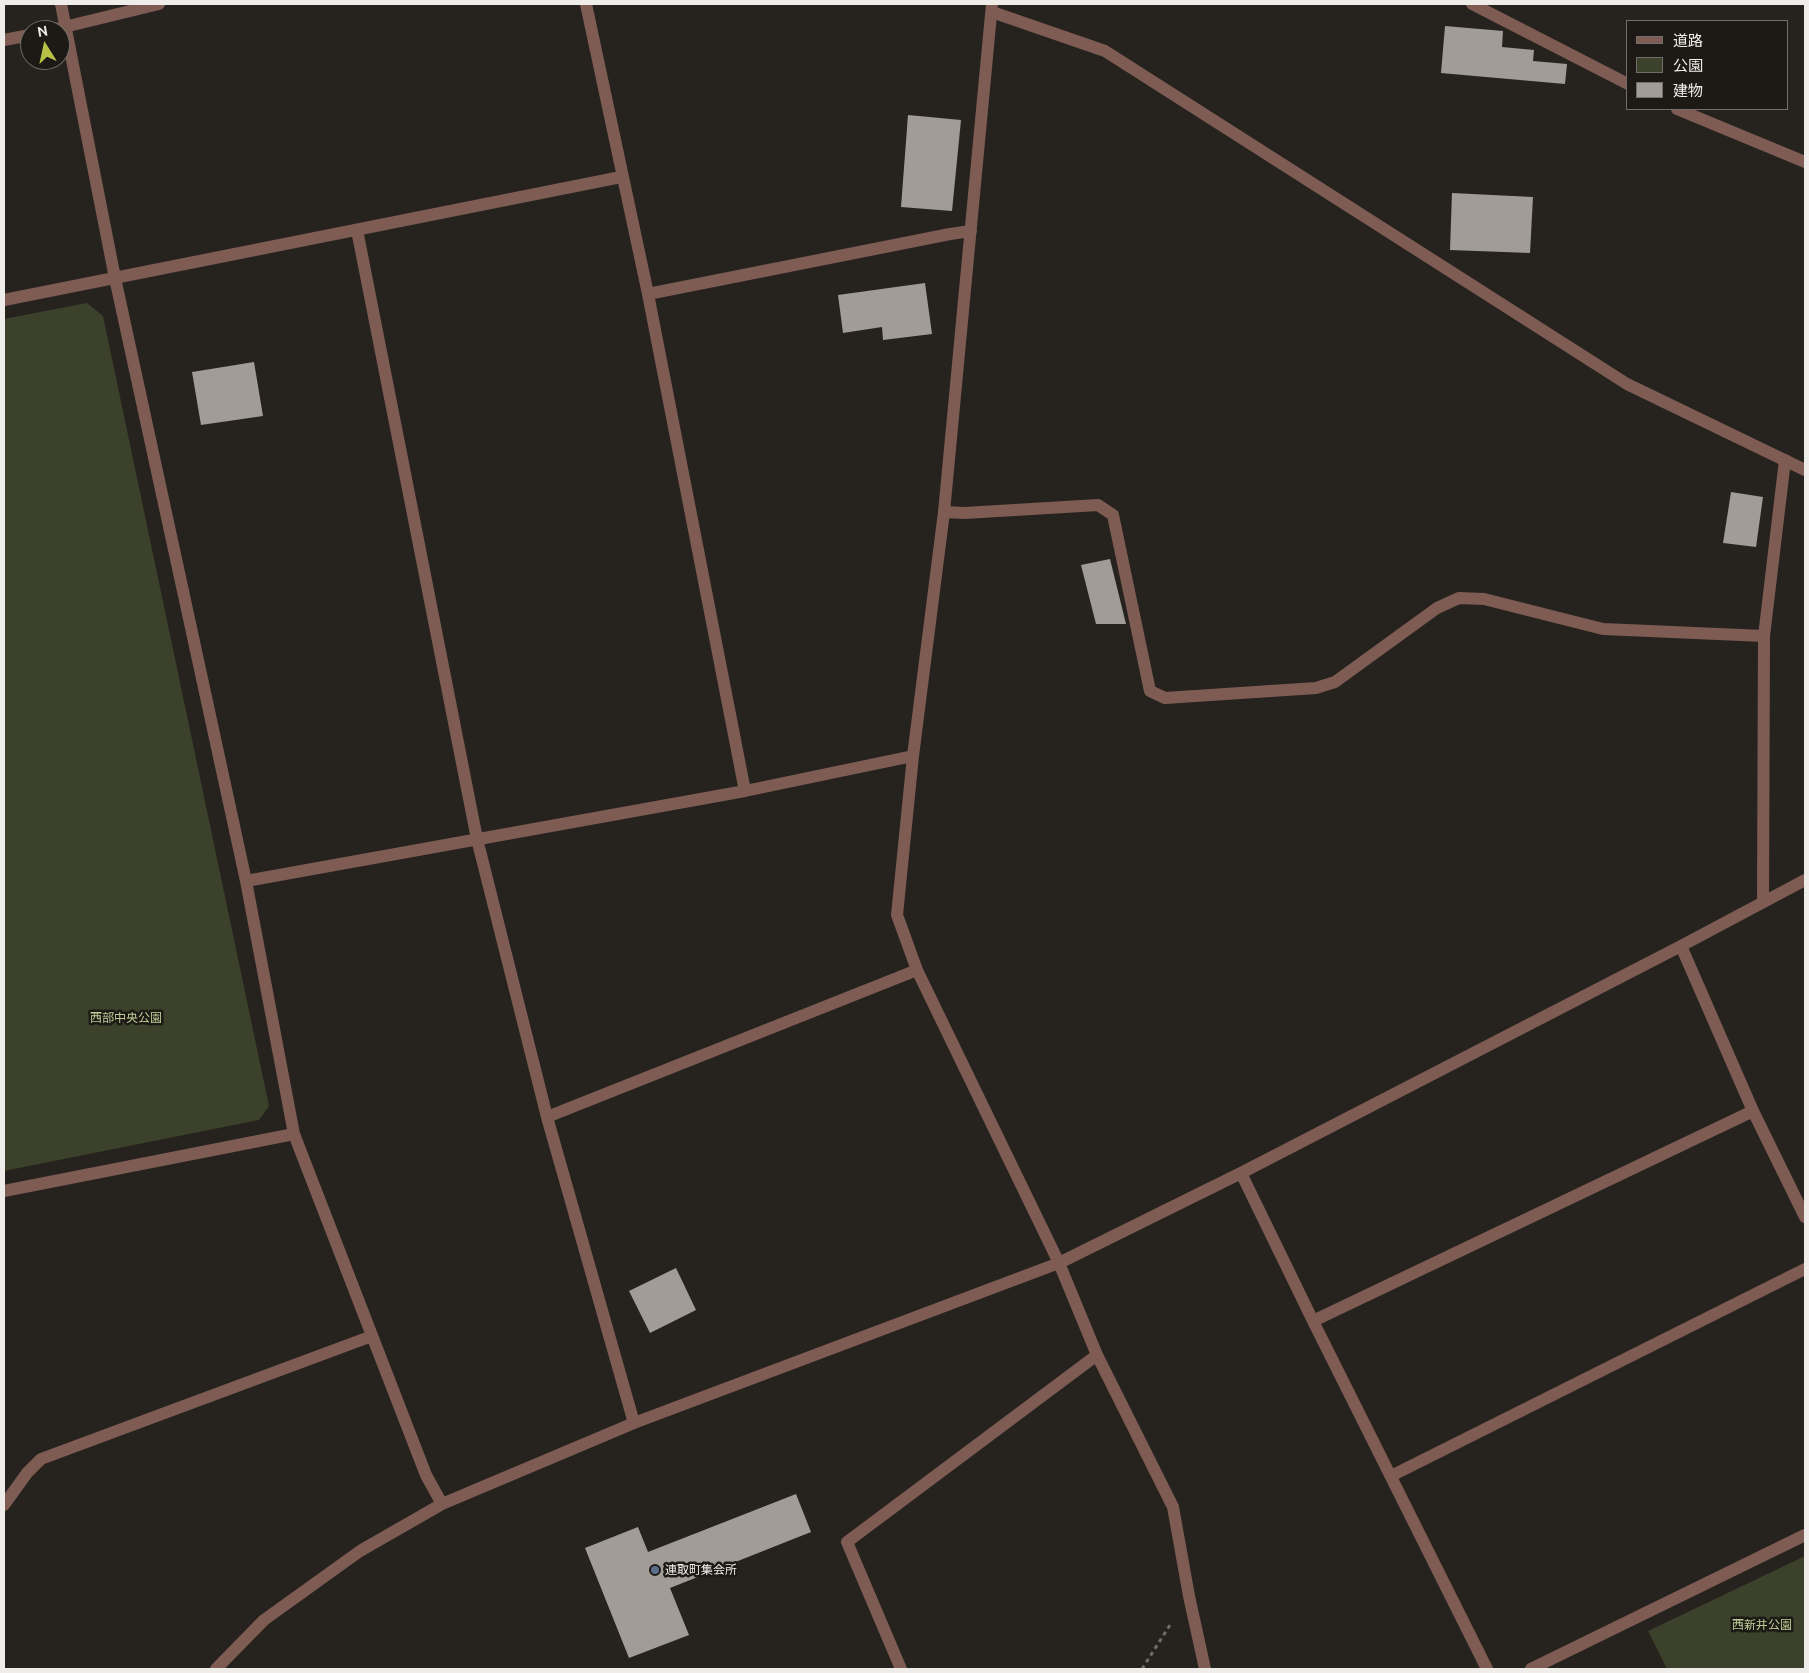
<!DOCTYPE html>
<html>
<head>
<meta charset="utf-8">
<style>
	body { margin:0 }
	#map { position:relative; width:1809px; height:1673px; overflow:hidden; background:#26231f; font-family:Ubuntu,"Noto Sans JP",sans-serif }
	canvas { display:block }
	.frame { position:absolute; inset:0; border:5px solid #efedea; pointer-events:none }
	.legend { position:absolute; left:1626px; top:20px; width:162px; height:90px; box-sizing:border-box; background:#1d1a16; border:1px solid #716e6b; margin:0; padding:6px 9px; list-style:none; font-size:15px; color:#efedea }
	.legend li { display:flex; align-items:center; gap:10px; height:25px }
	.legend b { width:25px; border:1px solid #716e6b }
	.north { position:absolute; left:20px; top:20px; width:50px; height:50px; box-sizing:border-box; background:#1d1a16; border:1px solid #716e6b; border-radius:50%; rotate:350deg; font-size:14px; font-weight:700; line-height:20px; text-align:center; color:#efedea }
	.north::after { content:''; display:block; margin:auto; width:18px; height:22px; background:#b8c147; clip-path:polygon(50% 0,100% 100%,50% 72%,0 100%) }
</style>
</head>
<body>
<div id="map">
<canvas width="1809" height="1673"></canvas>
<div class="frame"></div>
<ul class="legend">
<li><b style="height:6px;background:#7e5c54"></b>道路</li>
<li><b style="height:14px;background:#3b412b"></b>公園</li>
<li><b style="height:14px;background:#a29c98"></b>建物</li>
</ul>
<div class="north">N</div>
</div>
<script>
const c = document.querySelector('canvas').getContext('2d');
c.lineJoin = 'round';
function paint(path, color) {
  c.fillStyle = color;
  c.fill(path, 'evenodd');
}
function stroke(path, color, width, dash) {
  c.strokeStyle = color;
  c.lineWidth = width;
  c.lineCap = dash ? 'butt' : 'round';
  c.setLineDash(dash || []);
  c.stroke(path);
}
function drawText(font, color, halo, rows, align = 'center') {
  c.font = font + ' Ubuntu,"Noto Sans JP",sans-serif';
  c.lineWidth = 5;
  c.setLineDash([]);
  c.textBaseline = 'middle';
  c.strokeStyle = halo;
  c.fillStyle = color;
  for (const [text, x, y, turn = 0] of rows) {
    c.save();
    c.translate(x, y);
    c.rotate((+turn || 0) * Math.PI / 180);
    c.textAlign = isNaN(turn) ? turn : align;
    if (halo) c.strokeText(text, 0, 0);
    c.fillText(text, 0, 0);
    c.restore();
  }
}
paint(new Path2D(`
	M87,303L103,316L269,1106L259,1120L4,1171V319Z
	M1805,1556V1669H1667L1648,1631Z`), '#3b412b');
paint(new Path2D(`
	M1445,26L1503,31L1502,47L1534,50L1533,61L1567,64L1565,84L1441,73Z
	M908,115L961,120L952,211L901,207Z
	M1452,193L1533,197L1530,253L1450,250Z
	M925,283L932,334L883,340L882,327L843,333L838,295Z
	M254,362L263,416L201,425L192,372Z
	M1731,492L1763,497L1756,547L1723,543Z
	M1110,559L1126,624H1096L1081,565Z
	M676,1268L696,1310L650,1333L629,1291Z
	M796,1494L811,1532L670,1588L689,1635L629,1658L585,1548L638,1527L648,1552Z`), '#a29c98');
stroke(new Path2D(`
	M1142,1669L1170,1625`), '#706d69', 3, [4, 4]);
stroke(new Path2D(`
	M1472,4L1628,84
	M1677,109L1805,162
	M944,512L965,513L1098,505L1113,515L1150,691L1165,698L1316,688L1335,682L1437,608L1459,598L1484,599L1603,629L1764,636
	M1763,901L1764,636L1785,460`), '#7e5c54', 12);
stroke(new Path2D(`
	M61,4L115,278L246,881L294,1134L426,1475L442,1504
	M586,4L648,294L745,791
	M992,4L944,512L913,756L897,915L917,970L1059,1263L1097,1355L1173,1507L1189,1596L1205,1669
	M992,12L1105,51L1627,384L1805,470
	M357,230L477,839L547,1117L634,1423
	M648,294L950,234L971,231
	M4,300L621,177
	M246,881L745,791L913,756
	M1681,946L1753,1111L1805,1217
	M547,1117L917,970
	M1241,1173L1313,1321L1487,1669
	M4,1191L294,1134
	M1313,1321L1753,1111
	M1391,1476L1805,1269
	M4,1505L27,1473L41,1459L372,1336
	M216,1669L264,1620L360,1551L442,1504L634,1423L1059,1263L1241,1173L1681,946L1805,880
	M901,1669L847,1542L1097,1355
	M1531,1669L1805,1535`), '#7e5c54', 12);
stroke(new Path2D(`
	M52,30L159,4
	M4,40L30,35`), '#7e5c54', 12);
for (const [x, y, r, color] of [
	[655,1570,5,"#5c6f8a"]
]) {
  const dot = new Path2D();
  dot.arc(x, y, r, 0, 2 * Math.PI);
  c.fillStyle = color;
  c.fill(dot);
  stroke(dot, '#1d1a16', 2);
}
drawText('12px', '#bdcc96', '#1d1a16', [
	["西部中央公園",126,1018],
	["西新井公園",1762,1625]
]);
drawText('12px', '#efedea', '#1d1a16', [
	["連取町集会所",665,1570]
], 'left');
</script>
</body>
</html>
